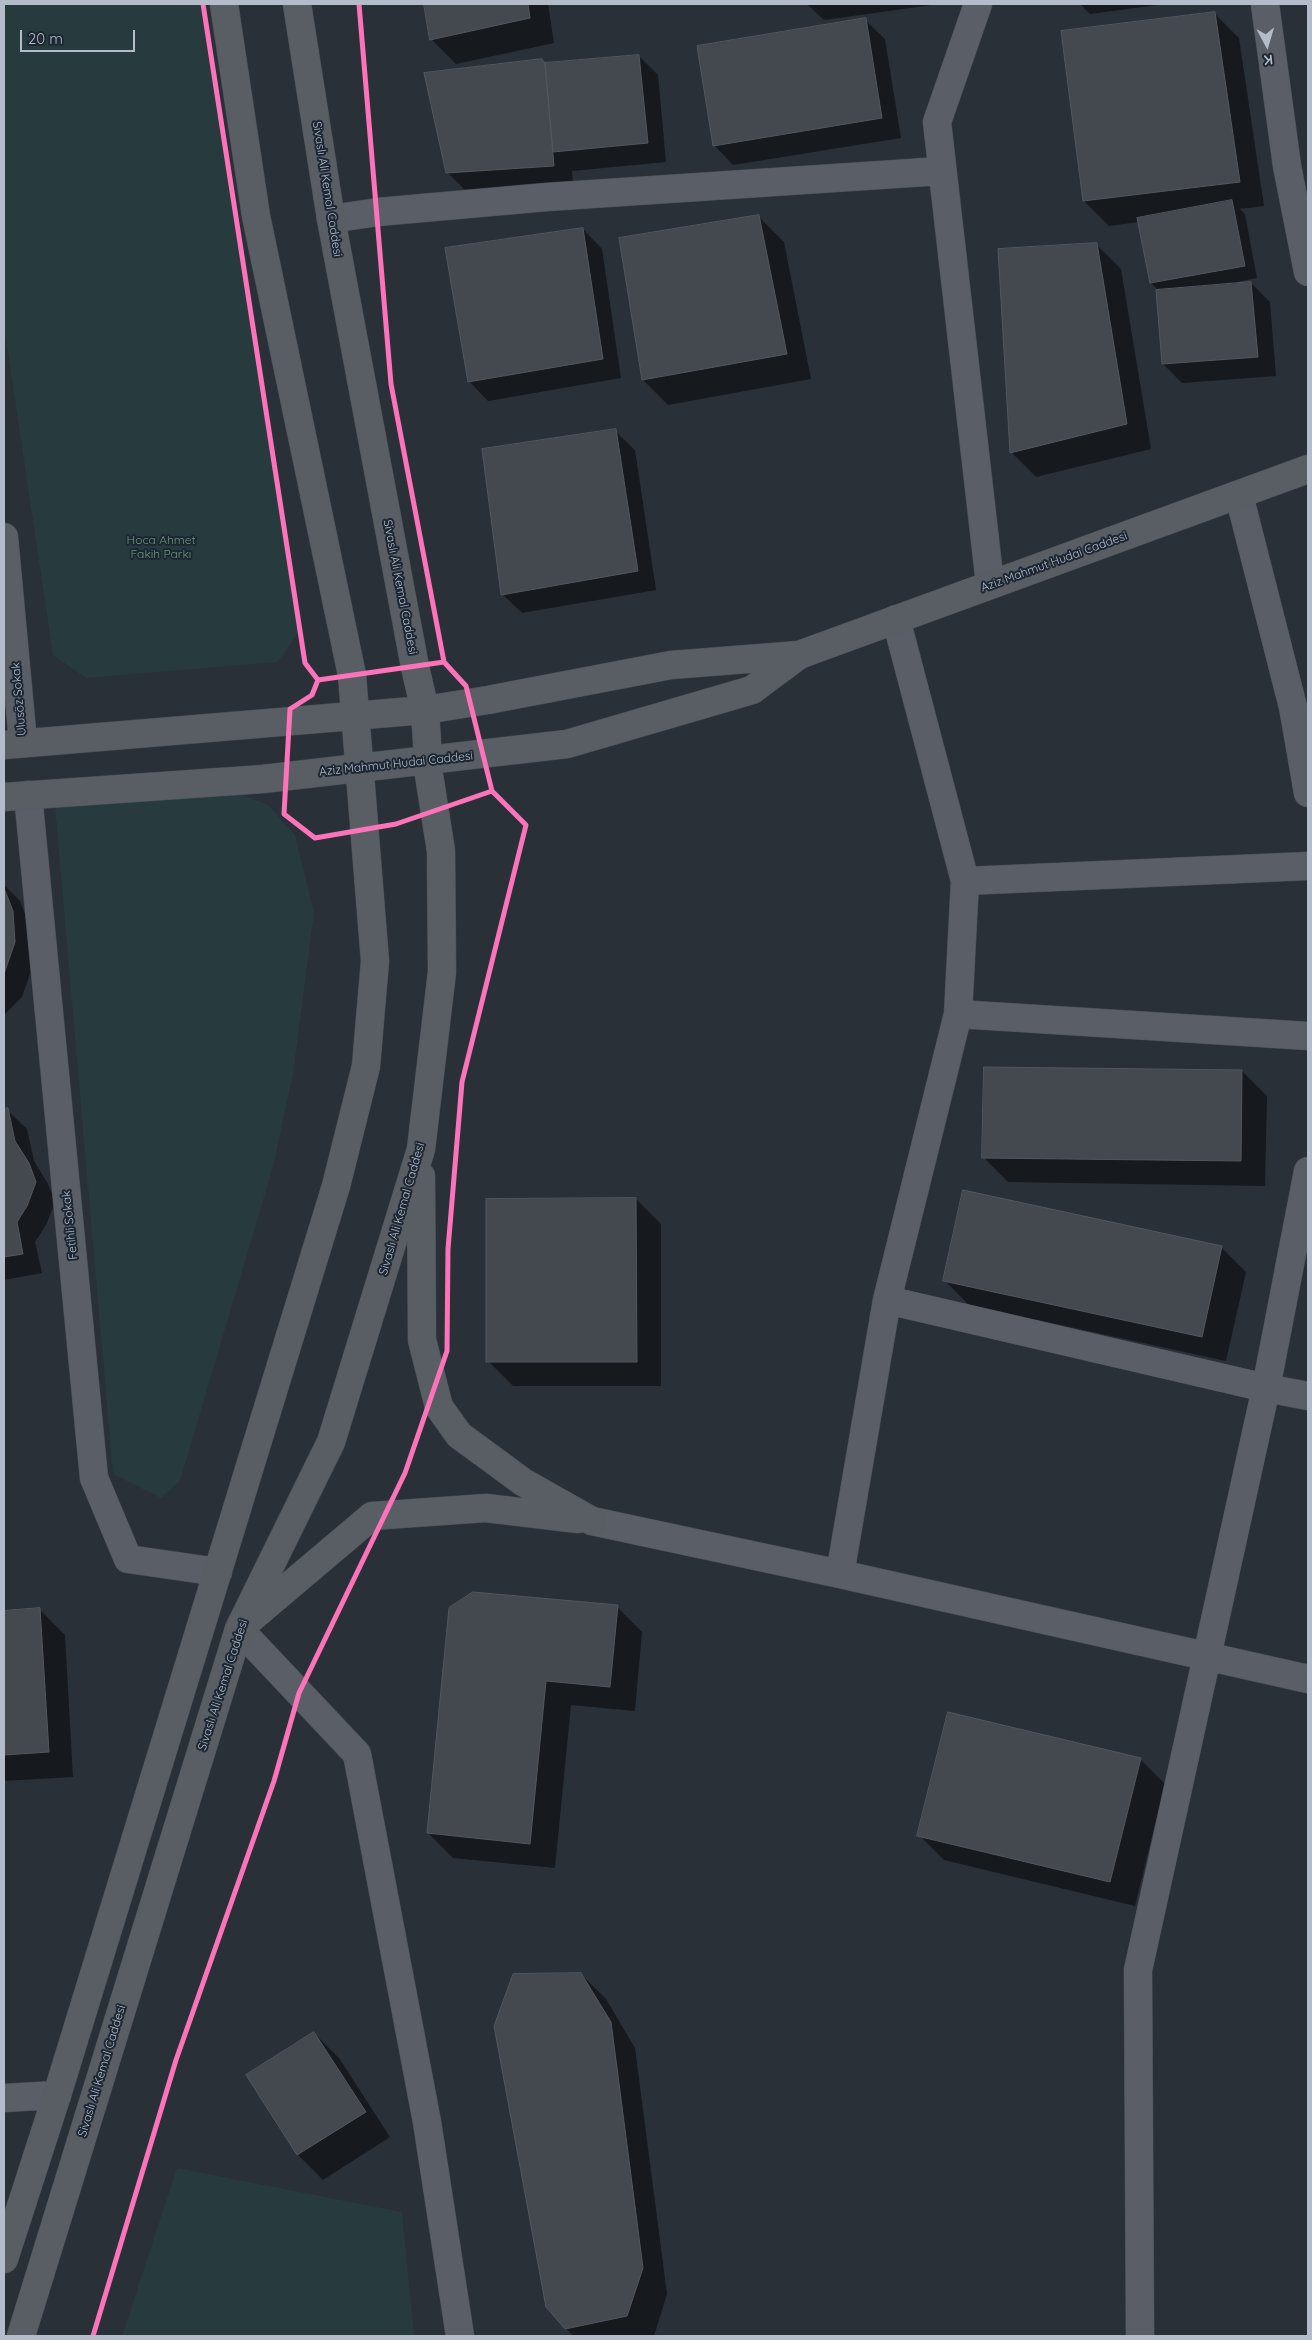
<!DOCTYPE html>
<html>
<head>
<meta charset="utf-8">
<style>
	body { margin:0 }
	#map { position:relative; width:1312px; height:2340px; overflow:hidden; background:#2a3038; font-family:Quicksand,sans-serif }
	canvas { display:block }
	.frame { position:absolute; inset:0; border:5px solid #b4bcc9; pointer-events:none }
	.north { position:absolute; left:1242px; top:20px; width:50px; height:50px; -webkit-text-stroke:4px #1d2633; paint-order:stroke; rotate:174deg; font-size:14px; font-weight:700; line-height:20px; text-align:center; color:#b4bcc9 }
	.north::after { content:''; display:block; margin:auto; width:18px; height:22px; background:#b4bcc9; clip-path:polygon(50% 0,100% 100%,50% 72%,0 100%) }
	.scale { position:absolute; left:20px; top:30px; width:115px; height:22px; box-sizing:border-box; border:2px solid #b4bcc9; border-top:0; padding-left:6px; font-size:15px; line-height:18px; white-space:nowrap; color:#b4bcc9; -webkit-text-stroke:4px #1d2633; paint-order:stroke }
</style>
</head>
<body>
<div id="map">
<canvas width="1312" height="2340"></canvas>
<div class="frame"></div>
<div class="north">K</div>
<div class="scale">20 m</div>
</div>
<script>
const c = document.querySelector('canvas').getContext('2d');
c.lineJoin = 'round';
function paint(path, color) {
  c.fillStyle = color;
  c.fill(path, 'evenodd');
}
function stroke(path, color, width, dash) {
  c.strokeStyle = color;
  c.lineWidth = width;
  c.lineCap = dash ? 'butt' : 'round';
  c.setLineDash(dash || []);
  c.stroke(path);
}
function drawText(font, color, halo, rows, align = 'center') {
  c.font = font + ' Quicksand,sans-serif';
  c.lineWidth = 4;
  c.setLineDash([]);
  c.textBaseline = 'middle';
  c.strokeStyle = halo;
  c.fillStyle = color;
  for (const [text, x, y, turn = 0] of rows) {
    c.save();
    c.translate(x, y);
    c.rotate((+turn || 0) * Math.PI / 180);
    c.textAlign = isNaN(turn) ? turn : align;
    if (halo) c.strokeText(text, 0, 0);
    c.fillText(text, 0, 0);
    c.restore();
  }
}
paint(new Path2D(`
	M4,4H200L298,633L278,662L86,678L53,655L4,326Z
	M219,786L268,805L295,835L314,913L293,1074L273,1167L180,1481L161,1498L113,1474L54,795Z
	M177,2168L402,2212L414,2336H122Z`), '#273a3e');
paint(new Path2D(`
	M425,4H548L554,43L456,64L431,39Z
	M807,4H939L824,20Z
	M1080,4H1165L1090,14Z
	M1214,13L1239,38L1264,206L1240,209L1245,214L1257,278L1237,282L1238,284L1251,283L1270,302L1276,376L1182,383L1163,364L1159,291L1151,283L1139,222L1109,226L1084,201Z
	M865,20L885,39L901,138L733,165L714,145Z
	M639,56L658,75L666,162L572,171L573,185L466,191L447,172L542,61L545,64Z
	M759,217L784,242L811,379L668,405L643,380Z
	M583,229L602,249L621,378L488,401L469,381Z
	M1096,244L1121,269L1151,449L1036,477L1011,452Z
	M615,431L635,450L656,590L522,613L502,594Z
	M4,885L20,901L32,932L34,962L22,997L4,1015Z
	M1242,1071L1267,1096L1265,1186L1008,1182L983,1157Z
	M4,1110H7L27,1129L34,1161L48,1184L55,1202L46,1225L35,1242L42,1273L4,1280Z
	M636,1199L661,1224V1386H513L488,1361Z
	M1221,1247L1246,1272L1226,1361L969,1305L944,1280Z
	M617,1607L642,1632L635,1711L571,1705L555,1868L453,1858L428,1833L450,1609Z
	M40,1610L65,1635L73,1777L4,1781V1612Z
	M1140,1759L1165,1784L1135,1906L944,1860L919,1835Z
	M581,1974L606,1999L635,2048L667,2294L654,2336H574L565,2328Z
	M314,2033L339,2058L390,2137L323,2180L298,2155L247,2076Z`), '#0007');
const building = new Path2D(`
	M424,4H528L530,18L430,40Z
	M1215,12L1240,182L1083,201L1061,31Z
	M866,18L882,118L713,146L697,46Z
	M639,55L648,143L553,152L545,63Z
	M542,59L545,63L554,166L446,173L424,73Z
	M1232,200L1245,266L1150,283L1137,218Z
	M759,215L787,354L642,380L619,238Z
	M583,228L603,359L468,382L445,248Z
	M1097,243L1127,424L1010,453L998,249Z
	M1251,282L1258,357L1162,364L1156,290Z
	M616,429L638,571L501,595L482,449Z
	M4,888L13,911L15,942L4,974Z
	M984,1067L1242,1070L1241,1161L982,1158Z
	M8,1108L15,1141L29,1163L36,1182L27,1206L17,1222L23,1254L4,1257V1109Z
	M963,1190L1222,1246L1202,1337L943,1281Z
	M636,1198L637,1362H486V1199Z
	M473,1592L618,1605L610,1687L546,1681L530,1844L427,1833L449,1608Z
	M40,1608L49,1752L4,1755V1611Z
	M948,1712L1141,1758L1110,1882L917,1836Z
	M581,1973L611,2022L643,2268L627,2316L565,2329L546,2307L494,2026L513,1974Z
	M314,2032L366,2112L297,2155L246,2075Z`);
paint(building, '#444950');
stroke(building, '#52575f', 1);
const street = new Path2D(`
	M978,4L937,122L990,584
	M1265,4L1287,166L1308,272
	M331,219L378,212L547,197L941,171
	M1239,495L1293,707L1308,793
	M4,537L23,742
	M28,795L94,1478L128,1559L218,1572
	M965,881L1308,866
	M958,1014L1308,1036
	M887,1300L1266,1388L1308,1396
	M592,1521L840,1574L1308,1679
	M840,1574L887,1300L958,1014L965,881L896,619
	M239,1629L357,1754L427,2122L460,2336
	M4,2098L57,2095
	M1140,2336L1138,1970L1266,1388L1308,1171`);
const secondary = new Path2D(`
	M4,745L425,710L488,700L671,665L799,655L1308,469
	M4,797L263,779L567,744L752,690L799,655
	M421,1176L422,1340L439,1407L459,1435L523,1482L592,1521
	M248,1621L372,1516L486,1508L578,1519
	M4,2259L57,2095L336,1186L366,1066L375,961L352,675L256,216L224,4
	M21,2336L239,1629L331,1442L421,1149L442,972L441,851L429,775L425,710L415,667L331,219L297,4`);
stroke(street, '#484c53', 29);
stroke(secondary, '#484c53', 29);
stroke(street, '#5a5e66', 28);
stroke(secondary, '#595d64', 28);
stroke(new Path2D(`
	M203,4L305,663L318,680L312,695L290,709L284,814L315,838L396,824L492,791
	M318,680L444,662
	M93,2336L176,2060L274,1781L299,1693L405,1473L447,1351L448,1249L462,1082L526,825L492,791L466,686L444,662L391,384L359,4`), '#fb73b8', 5);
drawText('12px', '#b4bcc9', '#1d2633', [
	["Sivaslı Ali Kemal Caddesi",327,189,81],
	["Aziz Mahmut Hudai Caddesi",1054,562,-20],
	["Sivaslı Ali Kemal Caddesi",400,587,79],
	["Ulusöz Sokak",19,699,-95],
	["Aziz Mahmut Hudai Caddesi",396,764,-6],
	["Sivaslı Ali Kemal Caddesi",402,1209,-74],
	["Fetihli Sokak",70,1225,-96],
	["Sivaslı Ali Kemal Caddesi",223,1685,-72],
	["Sivaslı Ali Kemal Caddesi",102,2071,-73]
]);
drawText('12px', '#6b9a76', '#1d2633', [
	["Hoca Ahmet",161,540],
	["Fakih Parkı",161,554]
]);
</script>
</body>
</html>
